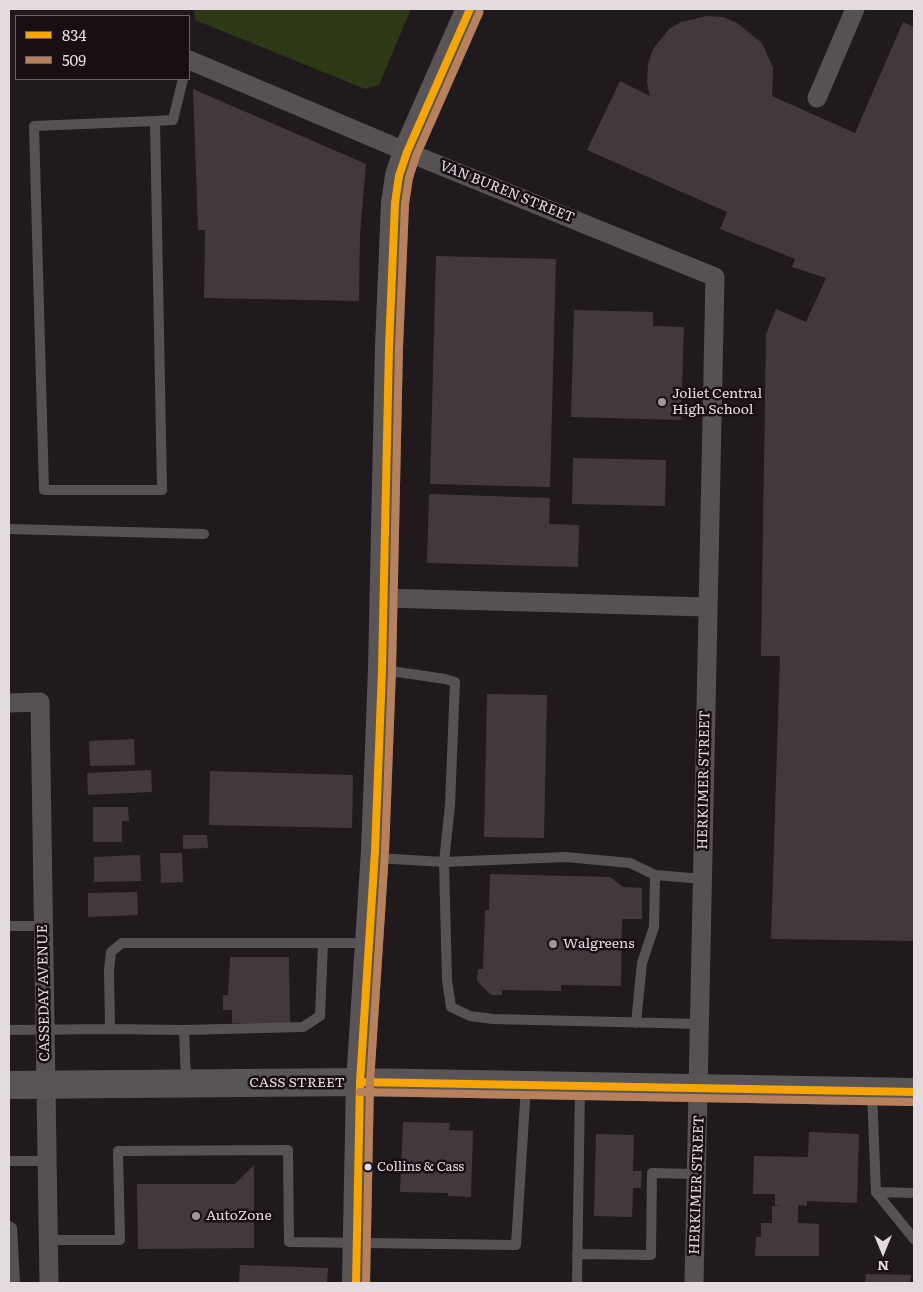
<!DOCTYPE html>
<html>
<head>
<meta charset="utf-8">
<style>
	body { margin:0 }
	#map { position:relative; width:923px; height:1292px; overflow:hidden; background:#201a1d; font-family:Literata,serif }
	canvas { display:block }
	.frame { position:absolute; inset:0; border:10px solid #e4dbe0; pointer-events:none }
	.legend { position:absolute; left:15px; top:15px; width:175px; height:65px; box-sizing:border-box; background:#1a0e15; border:1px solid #6b6066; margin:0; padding:6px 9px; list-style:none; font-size:15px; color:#e4dbe0 }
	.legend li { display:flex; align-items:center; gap:10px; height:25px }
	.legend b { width:25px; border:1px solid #6b6066 }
	.north { position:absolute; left:858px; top:1227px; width:50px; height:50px; -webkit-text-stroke:4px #1a0e15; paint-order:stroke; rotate:180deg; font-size:14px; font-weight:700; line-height:20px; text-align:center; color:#e4dbe0 }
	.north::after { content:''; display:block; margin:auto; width:18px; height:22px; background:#e4dbe0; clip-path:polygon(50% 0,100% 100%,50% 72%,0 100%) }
</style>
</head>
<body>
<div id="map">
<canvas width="923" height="1292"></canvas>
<div class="frame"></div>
<ul class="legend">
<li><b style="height:6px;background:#f7a600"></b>834</li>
<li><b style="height:6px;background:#b6815c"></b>509</li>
</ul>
<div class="north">N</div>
</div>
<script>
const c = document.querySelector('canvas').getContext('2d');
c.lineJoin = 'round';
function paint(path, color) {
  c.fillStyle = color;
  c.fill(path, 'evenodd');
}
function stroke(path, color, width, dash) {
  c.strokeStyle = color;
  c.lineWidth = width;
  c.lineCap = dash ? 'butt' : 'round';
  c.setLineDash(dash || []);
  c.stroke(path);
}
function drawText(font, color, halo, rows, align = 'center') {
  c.font = font + ' Literata,serif';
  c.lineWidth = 5;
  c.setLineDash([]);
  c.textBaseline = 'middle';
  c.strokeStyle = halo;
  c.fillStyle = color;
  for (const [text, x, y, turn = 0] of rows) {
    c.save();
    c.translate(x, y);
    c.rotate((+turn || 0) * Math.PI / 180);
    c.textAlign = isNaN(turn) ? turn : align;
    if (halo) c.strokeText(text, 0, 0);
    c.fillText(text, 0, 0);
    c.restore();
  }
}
paint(new Path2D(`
	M194,9H411L379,85L365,89L195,20Z`), '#2d3816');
paint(new Path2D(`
	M707,16L723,17L737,23L762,43L773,68L772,96L855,133L903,22L914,27V941L771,939L780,656H761L766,334L776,309L806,322L826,278L792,267L795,259L720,229L727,212L587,150L620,81L650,96L647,83L648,64L653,49L669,29L681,22Z
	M193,89L366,164L360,233L359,301L204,298L205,230H198Z
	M436,256L556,259L550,487L430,484Z
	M574,310L653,312V326L684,327L681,420L571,417Z
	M573,458L666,460L665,506L572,504Z
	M429,494L550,498L549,524L579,525L578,567L427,563Z
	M487,694L547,695L544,838L484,837Z
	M134,739L135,765L90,766L89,741Z
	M151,770L152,792L88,795L87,773Z
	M210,771L353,775L352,828L209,825Z
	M93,807H128L129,821H122V842H93Z
	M183,835H207L208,848L183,849Z
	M160,853H182L183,882L161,883Z
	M140,855L141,881L94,882V857Z
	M490,874L610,877L623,887L642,888V919H622L621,986L561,985V991L502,990V995H491L477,981L478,969H483L485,910H489Z
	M137,892L138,915L88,917V893Z
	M230,957H289L290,1023H232V1010H223V995H228Z
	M403,1122L450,1123L449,1130L473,1131L471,1197L448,1196V1193L400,1192Z
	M809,1132L859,1134L857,1203L807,1201V1206L798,1205V1223L819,1224V1256H755L756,1237H761V1223H772V1206L782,1205H775V1194H753L754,1156L808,1157Z
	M596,1134L634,1135L633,1171H642L641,1188H633L632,1217L594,1216Z
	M254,1165V1248L138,1249L137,1184H235Z
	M240,1265L328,1268L327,1283H239Z
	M866,1274L911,1275L910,1283H865Z`), '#43383e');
stroke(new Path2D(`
	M155,121L162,490H44L34,126L155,121L173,120L183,79
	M9,529L204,534
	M376,858L444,862L450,805L455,682L445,679L384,670
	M655,875L703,879
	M9,926H43
	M636,1023L642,963L654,927L655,875L630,863L566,857L444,862L447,980L451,1007L470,1016L493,1019L701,1024
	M110,1029L184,1030
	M9,1030L110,1029L109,970L111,952L122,943H368
	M186,1082L184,1030L303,1027L320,1016L323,943
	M872,1092L876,1192L914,1193
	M9,1161H47
	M876,1192L914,1239
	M9,1226L12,1228L15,1283
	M48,1240H120L118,1151L288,1150L289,1242L516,1245L526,1086
	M577,1254L651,1255L652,1173L697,1174
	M577,1283L580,1087`), '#565254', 10);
stroke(new Path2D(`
	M189,60L407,152L715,277C706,612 703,948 694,1283
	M817,98L855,9
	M384,598L706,607
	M9,703L40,702L49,1283`), '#565254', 19);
stroke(new Path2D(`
	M9,1085L360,1082L914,1092
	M356,1283L360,1082L375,851L382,670L389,347L395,203L399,176L407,152L470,9`), '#595557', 28);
stroke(new Path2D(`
	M360,1082L914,1092
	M356,1283L360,1082L375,851L382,670L389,347L395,203L399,176L407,152L470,9`), '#f7a600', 8);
stroke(new Path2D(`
	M360,1092L914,1102
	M366,1283L370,1082L385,852L392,670L399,347L405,204L409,178L416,156L479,13`), '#b6815c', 8);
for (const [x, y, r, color] of [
	[662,402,5,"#9f979c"],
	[553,944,5,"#9f979c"],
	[368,1167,4.5,"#e4dbe0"],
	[196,1216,5,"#9f979c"]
]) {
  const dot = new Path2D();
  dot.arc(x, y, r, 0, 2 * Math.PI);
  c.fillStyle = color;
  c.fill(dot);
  stroke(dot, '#1a0e15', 2);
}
drawText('13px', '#e4dbe0', '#1a0e15', [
	["Collins & Cass",377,1167]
], 'left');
drawText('14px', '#e4dbe0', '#1a0e15', [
	["VAN BUREN STREET",507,192,22],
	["HERKIMER STREET",704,780,-89],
	["CASSEDAY AVENUE",44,993,-91],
	["CASS STREET",297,1083],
	["HERKIMER STREET",697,1185,-88]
]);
drawText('14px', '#e4dbe0', '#1a0e15', [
	["Joliet Central",672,394],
	["High School",672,410],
	["Walgreens",563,944],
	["AutoZone",206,1216]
], 'left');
</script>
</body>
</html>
